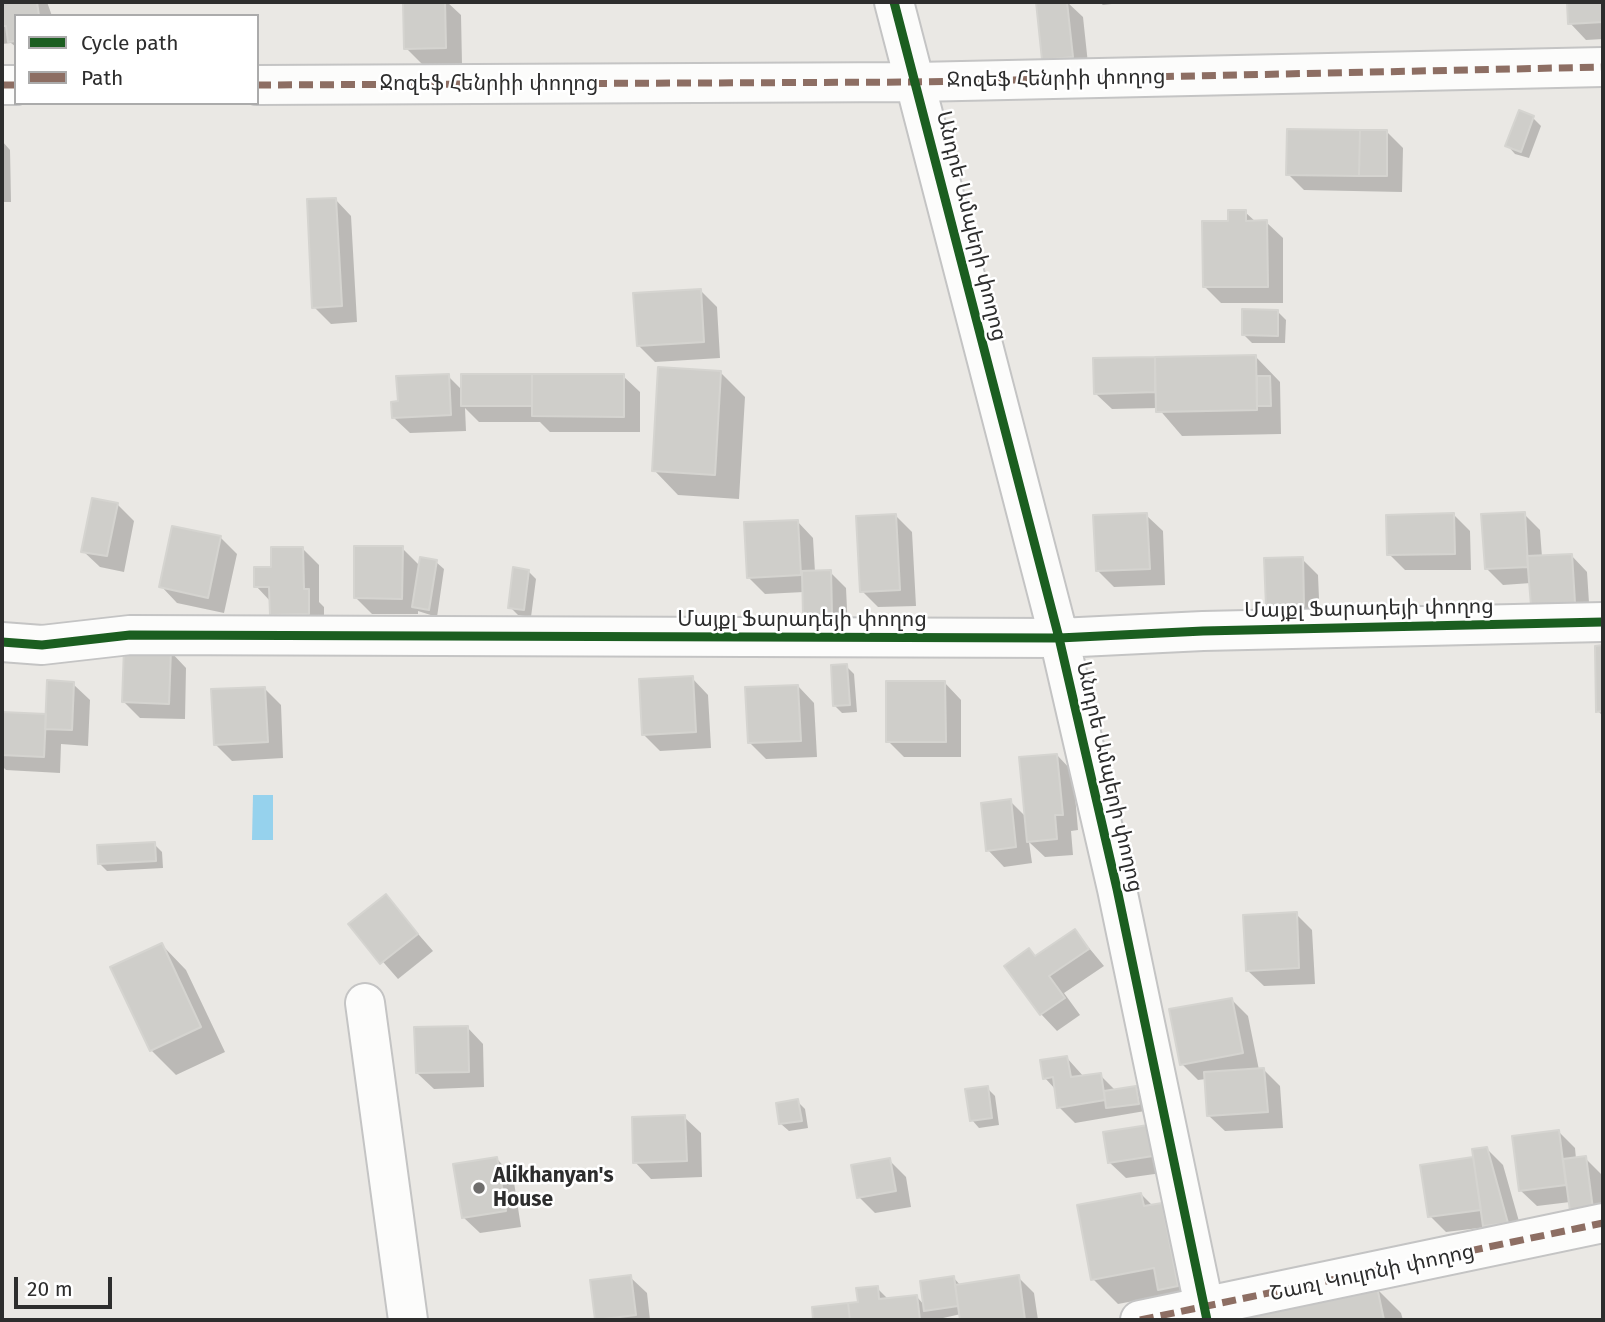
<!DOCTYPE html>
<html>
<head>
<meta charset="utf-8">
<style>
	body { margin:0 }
	#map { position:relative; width:1605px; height:1322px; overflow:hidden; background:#eae8e4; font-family:"Fira Sans",sans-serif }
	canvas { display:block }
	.frame { position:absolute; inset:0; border:4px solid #2d2d2d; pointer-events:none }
	.legend { position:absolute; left:14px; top:14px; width:245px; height:91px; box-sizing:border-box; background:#fff; border:2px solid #ababab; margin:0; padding:9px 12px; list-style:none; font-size:21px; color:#2d2d2d }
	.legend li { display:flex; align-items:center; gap:14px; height:35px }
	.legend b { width:35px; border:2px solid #ababab }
	.scale { position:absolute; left:14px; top:1277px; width:98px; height:32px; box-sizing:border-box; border:4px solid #2d2d2d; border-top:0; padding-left:9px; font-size:21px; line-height:24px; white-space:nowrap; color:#2d2d2d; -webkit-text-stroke:5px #fff; paint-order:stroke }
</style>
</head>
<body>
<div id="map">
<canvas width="1605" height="1322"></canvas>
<div class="frame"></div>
<ul class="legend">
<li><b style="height:9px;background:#1b5e20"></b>Cycle path</li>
<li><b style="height:9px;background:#8d6e63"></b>Path</li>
</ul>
<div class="scale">20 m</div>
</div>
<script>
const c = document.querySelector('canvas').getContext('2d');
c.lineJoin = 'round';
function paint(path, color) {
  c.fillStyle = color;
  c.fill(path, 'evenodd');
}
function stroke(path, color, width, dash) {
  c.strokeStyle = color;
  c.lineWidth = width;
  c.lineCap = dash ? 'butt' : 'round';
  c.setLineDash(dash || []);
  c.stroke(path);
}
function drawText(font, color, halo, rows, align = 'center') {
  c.font = font + ' "Fira Sans","Noto Sans Armenian",sans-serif';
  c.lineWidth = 5;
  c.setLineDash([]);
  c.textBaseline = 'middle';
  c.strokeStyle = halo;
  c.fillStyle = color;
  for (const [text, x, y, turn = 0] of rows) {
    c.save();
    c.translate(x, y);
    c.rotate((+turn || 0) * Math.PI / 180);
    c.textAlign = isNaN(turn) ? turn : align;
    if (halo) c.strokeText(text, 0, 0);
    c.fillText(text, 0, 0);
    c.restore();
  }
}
paint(new Path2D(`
	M253,795H273V840H252Z`), '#96d2ed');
paint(new Path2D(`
	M2,2H47L52,16H16V47L11,43L2,44Z
	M405,2H447L461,15L462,64L423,65L406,48Z
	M1067,2L1083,17L1089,73L1060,75L1044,59L1038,4Z
	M1099,2H1129L1103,5Z
	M1568,2H1603V39L1586,40L1570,23Z
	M1533,118L1541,126L1529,158L1515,154L1508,146Z
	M1387,132L1403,148L1402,192L1304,190L1288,174Z
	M2,141L10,150L11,202H2Z
	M335,199L351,216L357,322L331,324L314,307Z
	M1245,212L1256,222H1266L1283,238V303H1221L1204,286L1230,222Z
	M700,290L717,307L720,358L655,362L639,346Z
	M1278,312L1286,320L1285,343H1252L1244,335Z
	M1256,357L1280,382L1281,434L1182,436L1158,408L1112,409L1095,393V360Z
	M720,372L745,397L739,499L678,495L654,470Z
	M448,376L462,390L623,376L640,392V432H550L540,422H479L465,408L466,431L410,433L393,417L399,403Z
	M117,504L134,521L124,572L100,567L83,551Z
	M1524,514L1540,530L1542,557L1571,555L1587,572L1590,618L1531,583L1503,585L1487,569Z
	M1146,515L1163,531L1165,585L1114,587L1098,571Z
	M1454,515L1470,531L1471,570H1405L1389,554Z
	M896,516L912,532L916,606L878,607L862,591Z
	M797,521L813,538L815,572H830L846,588L848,630L822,631L805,615L804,592L765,594L748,577Z
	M220,537L237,554L224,613L177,603L161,586Z
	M402,548L420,566L436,562L444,569L437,617L418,611V614H372L355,597Z
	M303,549L319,565V602L324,607V630H288L271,614V602L256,586L272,568Z
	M1302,559L1318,575L1320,622L1284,623L1267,606Z
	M528,571L536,579L531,617L518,615L510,607Z
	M1597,647H1603V716L1598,711Z
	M170,651L186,668L185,719L140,718L124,702Z
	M846,666L854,674L857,712L842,713L834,705Z
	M692,678L708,695L711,748L660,751L643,734Z
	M945,683L961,700V757H904L888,741Z
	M73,684L90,700L88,746L61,744L60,773L6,770L2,766V714L47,716Z
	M798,686L814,703L817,757L766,759L749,742Z
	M264,688L281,705L283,758L232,761L215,744Z
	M1057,755L1073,772L1078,830L1071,831L1073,855L1045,857L1029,842L1032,863L1004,867L988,850L1010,801L1026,817Z
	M154,844L162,852L163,868L107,871L99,863Z
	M385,896L433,951L398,979L350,924Z
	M1296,914L1312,930L1315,984L1264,986L1247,970Z
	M1075,931L1104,966L1064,993L1080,1015L1057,1031L1041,1014L1037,958Z
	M162,945L186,970L225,1052L176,1075L151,1050Z
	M1232,1000L1248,1016L1259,1070H1264L1280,1086L1283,1128L1225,1131L1208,1115L1206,1079L1198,1080L1182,1064Z
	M467,1027L483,1044L484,1087L434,1089L417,1073Z
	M1067,1058L1084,1077L1100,1075L1116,1091L1135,1088L1143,1096L1145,1111L1075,1123L1059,1107L1056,1090L1045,1078Z
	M987,1088L995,1096L999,1125L979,1128L972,1120Z
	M797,1101L805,1109L808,1128L789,1131L781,1124Z
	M684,1117L701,1133L702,1177L651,1179L635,1162Z
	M1148,1127L1169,1172L1126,1178L1109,1162Z
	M1559,1132L1575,1148L1576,1159L1585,1158L1602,1175L1603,1225L1570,1202L1537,1206L1520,1190Z
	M1487,1149L1503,1165L1524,1239L1501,1241L1487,1227L1446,1232L1430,1216L1422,1166L1475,1159Z
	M497,1159L513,1176L521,1227L480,1233L463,1217Z
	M889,1160L906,1177L911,1207L875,1213L859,1197Z
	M1141,1194L1153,1206L1161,1205L1186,1229L1184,1313L1165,1295L1118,1304L1093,1279Z
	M630,1277L647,1293L650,1320H598Z
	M953,1277L961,1286L1018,1277L1034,1293L1038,1320H962L961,1314L934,1320H815L814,1308L859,1303L877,1288L889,1300L917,1297L925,1306Z
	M1377,1289L1401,1313L1403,1320H1236L1235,1317Z`), '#0003');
const building = new Path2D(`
	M2,2H37L39,16H16V41L8,42L6,26H2Z
	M403,2H445L446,48L404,49Z
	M1036,2H1067L1073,57L1042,60Z
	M1567,2H1603V22L1568,24Z
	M1519,110L1534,116L1521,152L1505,146Z
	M1287,129L1360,130L1359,176L1286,175Z
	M1360,130H1387V176H1359Z
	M336,198L342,306L312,308L307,199Z
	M1228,210H1246V221L1267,220L1268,287H1203L1202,221H1228Z
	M701,289L704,342L637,346L633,293Z
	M1242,309L1278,310V336L1242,335Z
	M1256,355L1257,410L1156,412L1155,357Z
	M1155,357V392L1094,394L1093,358Z
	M658,367L721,371L715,475L652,471Z
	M449,374L451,415L392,418L391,402L398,401L396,376Z
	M461,374H532V406H461Z
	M532,374H624V417L532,416Z
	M1257,376H1270L1271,406H1257Z
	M92,498L118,503L107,556L81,552Z
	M1525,512L1528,567L1485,569L1481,514Z
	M1147,513L1150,569L1096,571L1093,515Z
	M1454,513L1455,554L1387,555L1386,515Z
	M896,514L900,590L860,592L856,516Z
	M798,520L801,575L747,578L744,522Z
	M172,526L221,536L208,598L159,587Z
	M354,546H403L402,599L354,598Z
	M271,547H303L304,589H309V614L270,615L269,587H254V567H271Z
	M1572,554L1575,603L1531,606L1527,556Z
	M420,557L437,560L429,610L412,607Z
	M1303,557L1304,606L1266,607L1264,558Z
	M513,567L529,570L524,610L508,608Z
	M831,570L832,615L803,616L802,571Z
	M1603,645V711L1596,712L1595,646Z
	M124,648L171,649L169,704L122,702Z
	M847,664L850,705L833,706L831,665Z
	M693,676L696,732L642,735L639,679Z
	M47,680L74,682L72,730L45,729Z
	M886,681H945L946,742H886Z
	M798,685L801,741L748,743L745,687Z
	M265,687L268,742L214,745L211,689Z
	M2,712L46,714L44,757L2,755Z
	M1057,754L1063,815H1055L1057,839L1027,842L1019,757Z
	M1011,799L1016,847L986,851L981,803Z
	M155,842L156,861L98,864L97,845Z
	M386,894L418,934L380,964L348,924Z
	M1297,912L1299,968L1246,971L1243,915Z
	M1075,929L1089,949L1049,976L1065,998L1040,1015L1004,966L1029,948L1035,956Z
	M162,943L201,1027L150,1051L110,967Z
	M1232,998L1243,1053L1180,1065L1169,1009Z
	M468,1026L469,1072L416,1073L414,1027Z
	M1067,1056L1071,1077L1101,1073L1105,1100L1057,1108L1053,1077L1043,1079L1040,1060Z
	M1264,1068L1268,1112L1207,1116L1204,1072Z
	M988,1086L992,1118L970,1121L965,1089Z
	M1136,1086L1139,1104L1106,1108L1104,1091Z
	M798,1099L802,1121L779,1124L776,1103Z
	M685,1115L687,1161L633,1163L632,1117Z
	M1148,1125L1153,1156L1108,1163L1103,1132Z
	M1559,1130L1566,1185L1519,1191L1512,1136Z
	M1487,1147L1508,1223L1483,1226L1472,1149Z
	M1586,1156L1593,1209L1570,1211L1563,1159Z
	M497,1157L506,1211L462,1218L453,1164Z
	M1473,1157L1481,1210L1428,1217L1420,1165Z
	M890,1158L896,1191L857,1198L851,1165Z
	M1141,1193L1144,1206L1162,1203L1178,1286L1158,1290L1154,1268L1091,1280L1077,1205Z
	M631,1275L636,1315L595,1320L590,1280Z
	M1019,1275L1025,1320H960L955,1285Z
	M954,1276L958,1306L924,1311L920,1281Z
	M878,1286L879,1299L917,1295L920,1320H850L848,1303L858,1302L856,1288Z
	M1377,1287L1384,1320H1234L1233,1316Z
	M848,1303L850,1320H813L812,1307Z`);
paint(building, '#cfceca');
stroke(building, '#d5d4d0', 2);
const minor = new Path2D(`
	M894,2L1059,638L1117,889L1207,1320
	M2,85H16
	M257,85L916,82L1603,67
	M2,642L42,645L130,635L1059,638L1203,631L1603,622
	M365,1003L408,1320
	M1140,1320L1603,1223`);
stroke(minor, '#c4c4c4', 42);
stroke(minor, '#fcfcfb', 38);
stroke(new Path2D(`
	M2,85H16
	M257,85L916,82L1603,67
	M1140,1320L1603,1223`), '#8d6e63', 7, [14, 7]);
stroke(new Path2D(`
	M894,2L1059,638L1117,889L1207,1320
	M2,642L42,645L130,635L1059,638L1203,631L1603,622`), '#1b5e20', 9);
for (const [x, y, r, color] of [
	[479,1188,7,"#6f6e6d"]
]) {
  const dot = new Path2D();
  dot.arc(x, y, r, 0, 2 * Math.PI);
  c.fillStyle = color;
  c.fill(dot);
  stroke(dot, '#fff', 2.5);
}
drawText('21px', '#2d2d2d', '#fff', [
	["Ջոզեֆ Հենրիի փողոց",1056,79,-1],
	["Ջոզեֆ Հենրիի փողոց",489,84],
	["Անդրե Ամպերի փողոց",971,226,76],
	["Մայքլ Ֆարադեյի փողոց",1369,609,-1],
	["Մայքլ Ֆարադեյի փողոց",802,620],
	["Անդրե Ամպերի փողոց",1109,777,77],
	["Շառլ Կուլոնի փողոց",1372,1273,-12]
]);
drawText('bold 21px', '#2d2d2d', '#fff', [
	["Alikhanyan's",493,1176],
	["House",493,1200]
], 'left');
</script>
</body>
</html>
